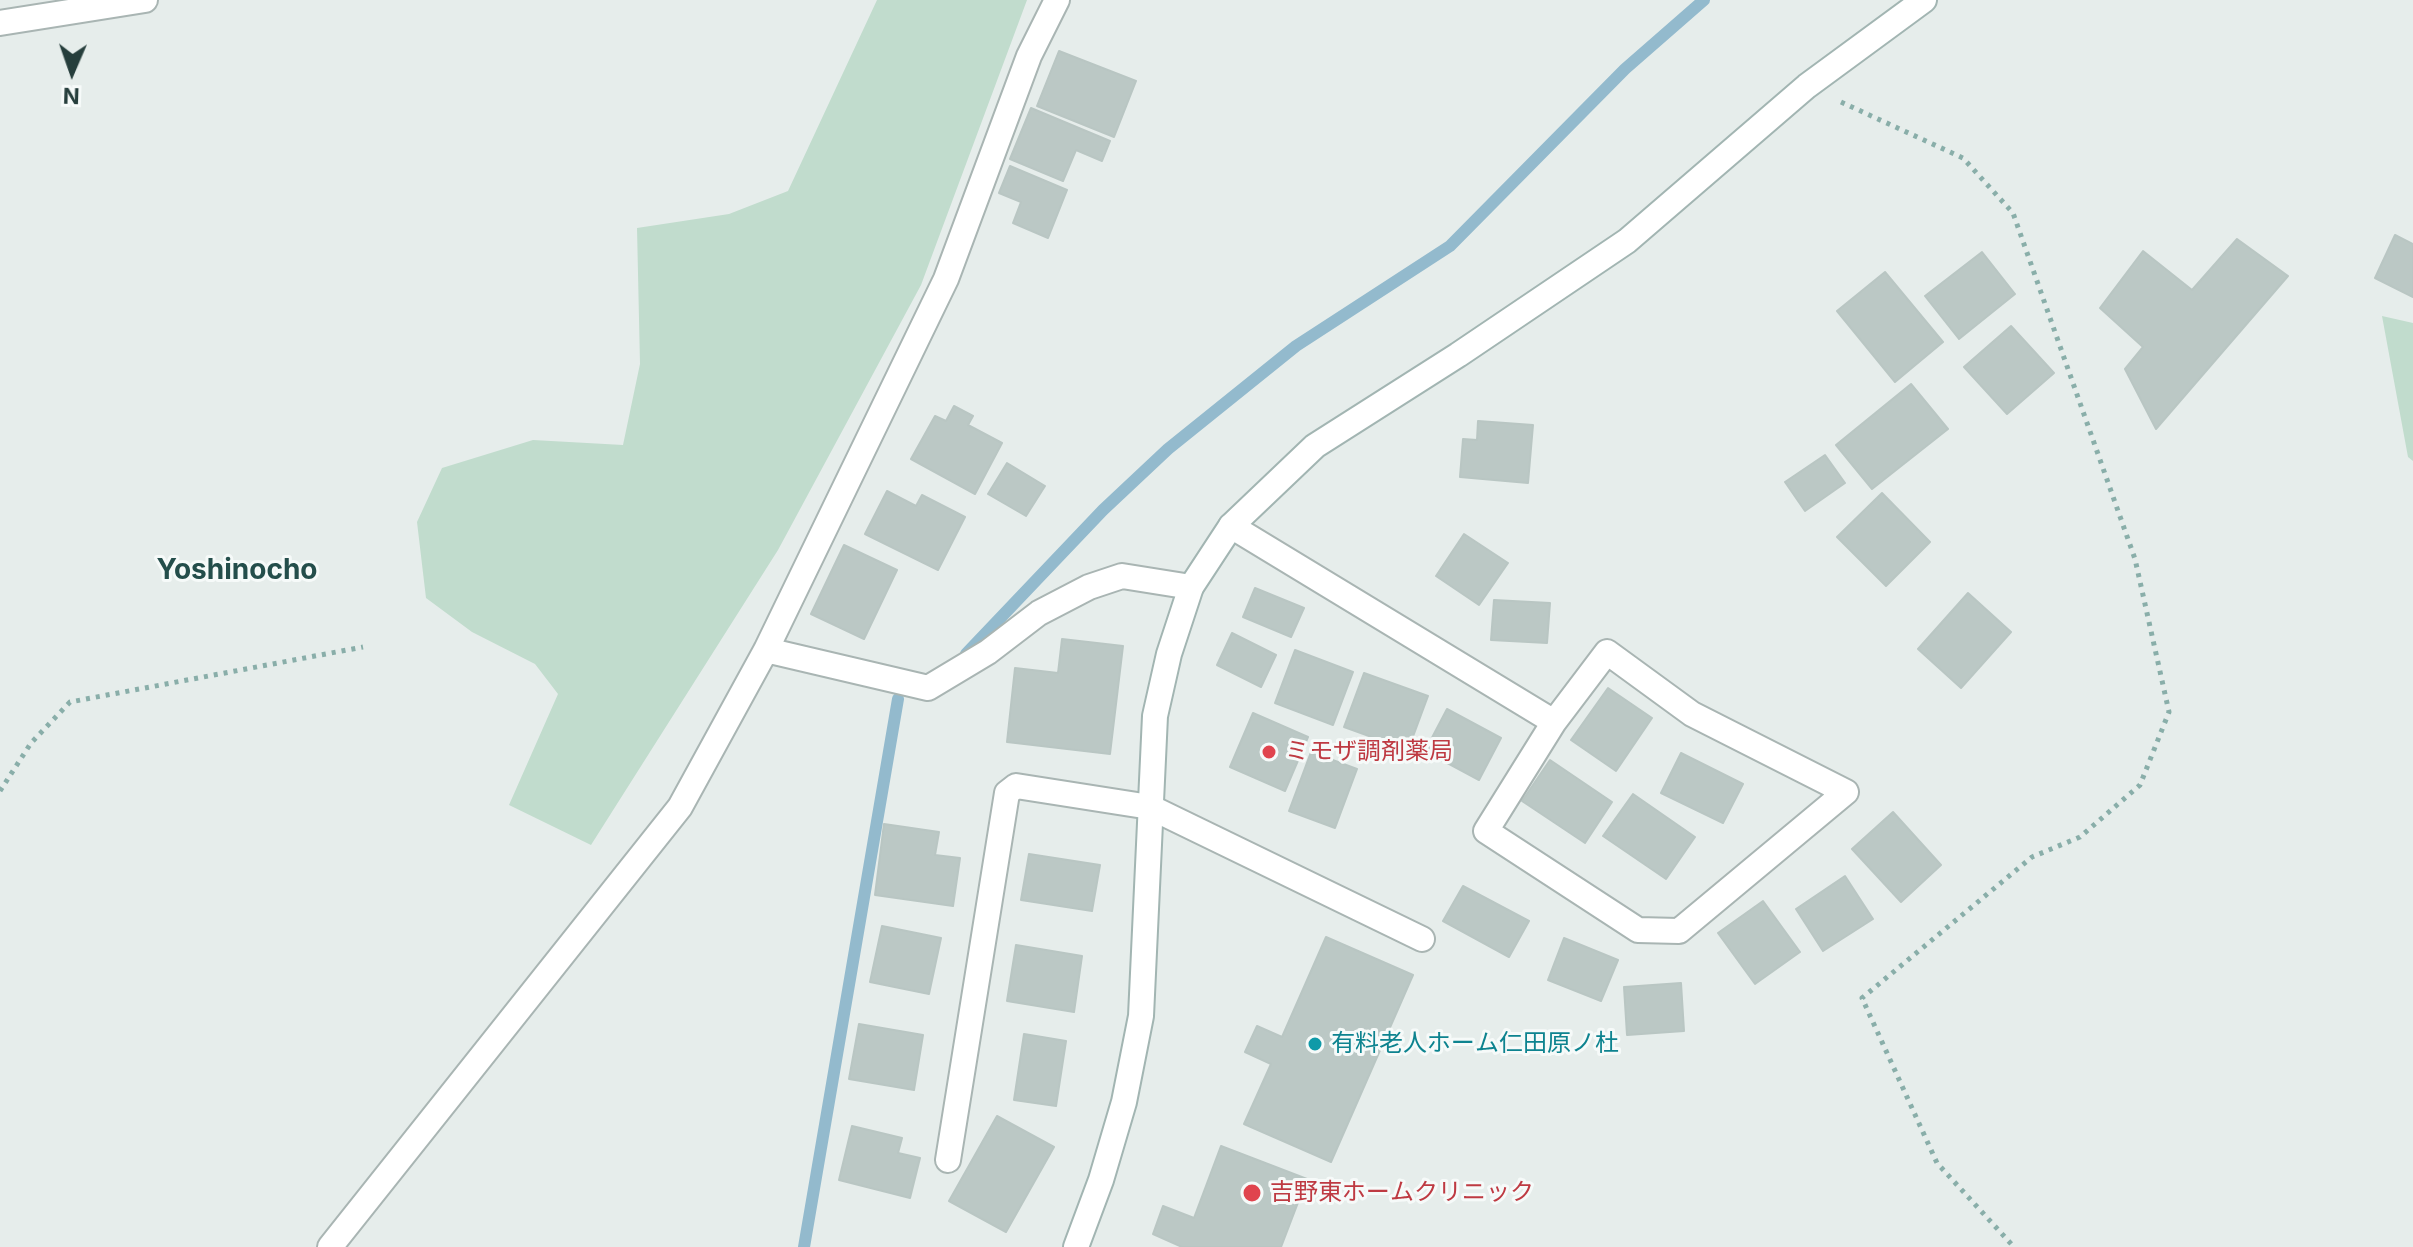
<!DOCTYPE html>
<html>
<head>
<meta charset="utf-8">
<style>
	body { margin:0 }
	#map { position:relative; width:2413px; height:1247px; overflow:hidden; background:#e6edeb; font-family:Inter,sans-serif }
	canvas { display:block }
	.north { position:absolute; left:32px; top:32px; width:80px; height:80px; -webkit-text-stroke:6px #f6faf9; paint-order:stroke; rotate:182deg; font-size:22px; font-weight:700; line-height:32px; text-align:center; color:#263e3c }
	.north::after { content:''; display:block; margin:auto; width:28px; height:36px; background:#263e3c; clip-path:polygon(50% 0,100% 100%,50% 72%,0 100%) }
</style>
</head>
<body>
<div id="map">
<canvas width="2413" height="1247"></canvas>
<div class="north">N</div>
</div>
<script>
const c = document.querySelector('canvas').getContext('2d');
c.lineJoin = 'round';
function paint(path, color) {
  c.fillStyle = color;
  c.fill(path, 'evenodd');
}
function stroke(path, color, width, dash) {
  c.strokeStyle = color;
  c.lineWidth = width;
  c.lineCap = dash ? 'butt' : 'round';
  c.setLineDash(dash || []);
  c.stroke(path);
}
function drawText(font, color, halo, rows, align = 'center') {
  c.font = font + ' Inter,"Noto Sans JP",sans-serif';
  c.lineWidth = 6;
  c.setLineDash([]);
  c.textBaseline = 'middle';
  c.strokeStyle = halo;
  c.fillStyle = color;
  for (const [text, x, y, turn = 0] of rows) {
    c.save();
    c.translate(x, y);
    c.rotate((+turn || 0) * Math.PI / 180);
    c.textAlign = isNaN(turn) ? turn : align;
    if (halo) c.strokeText(text, 0, 0);
    c.fillText(text, 0, 0);
    c.restore();
  }
}
paint(new Path2D(`
	M877,0H1027L921,285L778,550L591,845L509,805L558,694L535,664L472,632L426,598L417,522L442,468L533,440L623,445L640,364L637,228L729,214L788,191Z
	M2382,316L2413,323V461L2408,457Z`), '#c1dccd');
stroke(new Path2D(`
	M966,654L1103,510L1168,449L1296,346L1450,246L1625,69L1704,0
	M804,1247L898,699`), '#93bacd', 12);
const building = new Path2D(`
	M1059,51L1136,81L1114,137L1037,106Z
	M1031,108L1110,141L1102,161L1076,150L1063,181L1010,159Z
	M1010,166L1067,190L1048,238L1013,223L1021,202L999,193Z
	M2395,235L2413,244V297L2375,278Z
	M2237,239L2288,276L2156,429L2125,369L2143,347L2100,308L2143,251L2192,290Z
	M1982,252L2015,294L1959,339L1925,296Z
	M1885,272L1943,342L1895,382L1837,311Z
	M2011,326L2054,373L2007,414L1964,367Z
	M1911,384L1948,429L1872,489L1836,445Z
	M954,406L973,416L968,425L1002,443L975,494L911,459L935,416L946,421Z
	M1478,421L1533,425L1528,483L1460,477L1463,439L1477,440Z
	M1825,455L1845,483L1805,511L1785,482Z
	M1007,463L1045,486L1026,516L988,494Z
	M887,491L916,506L922,495L965,517L938,570L865,534Z
	M1882,493L1930,542L1886,586L1837,537Z
	M1464,534L1508,563L1479,605L1436,576Z
	M844,545L897,570L864,639L811,614Z
	M1255,588L1304,608L1291,637L1243,617Z
	M1968,593L2011,632L1961,688L1918,649Z
	M1494,600L1550,603L1547,643L1491,640Z
	M1232,633L1276,655L1261,687L1217,665Z
	M1062,639L1123,646L1110,754L1007,742L1015,668L1058,673Z
	M1295,650L1353,672L1333,725L1275,703Z
	M1364,673L1428,696L1408,750L1344,727Z
	M1608,688L1652,718L1616,771L1571,740Z
	M1447,709L1501,738L1479,780L1425,751Z
	M1253,713L1308,737L1285,791L1230,767Z
	M1311,752L1357,769L1335,828L1289,811Z
	M1681,753L1743,784L1723,823L1661,793Z
	M1550,760L1612,802L1585,843L1522,801Z
	M1633,794L1695,837L1666,879L1603,836Z
	M1893,812L1941,865L1901,902L1852,849Z
	M884,824L939,832L935,855L960,858L953,906L875,895Z
	M1029,854L1100,865L1092,911L1021,900Z
	M1845,876L1873,919L1823,951L1796,909Z
	M1463,886L1529,921L1509,957L1443,921Z
	M1763,901L1800,952L1755,984L1718,933Z
	M882,926L941,938L929,994L870,982Z
	M1326,937L1413,975L1331,1162L1244,1124L1271,1064L1245,1052L1257,1026L1282,1037Z
	M1564,938L1618,960L1601,1001L1548,980Z
	M1016,945L1082,956L1074,1012L1007,1001Z
	M1681,983L1684,1031L1627,1035L1624,987Z
	M859,1024L923,1035L914,1090L849,1079Z
	M1024,1034L1066,1041L1056,1106L1014,1100Z
	M997,1116L1054,1147L1006,1232L949,1201Z
	M852,1126L902,1138L898,1153L920,1158L910,1198L839,1180Z
	M1221,1146L1307,1179L1281,1247H1182L1153,1234L1163,1206L1194,1218Z`);
paint(building, '#bbc8c5');
stroke(building, '#b9c6c3', 2);
const street = new Path2D(`
	M0,23L145,0
	M1231,526L1554,722L1607,652L1692,714L1846,792L1679,931L1638,930L1486,831L1554,722
	M766,650L928,688L988,652L1039,613L1089,587L1122,576L1191,587
	M948,1160L1007,793L1016,786L1150,807L1422,939
	M330,1247L680,807L766,650L946,279L1029,56L1057,0`);
const secondary = new Path2D(`
	M1076,1247L1101,1180L1124,1102L1141,1016L1155,716L1169,654L1191,587L1231,526L1315,446L1458,355L1627,241L1807,86L1924,0`);
stroke(street, '#a9b5b3', 28);
stroke(secondary, '#a2b5b2', 28);
stroke(new Path2D(`
	M1841,102L1963,158L2013,213L2135,559L2169,712L2140,785L2080,837L2032,857L1862,998L1937,1163L2014,1247
	M0,791L31,743L70,702L363,647`), '#89aea9', 5, [4, 6]);
stroke(street, '#fff', 24);
stroke(secondary, '#fff', 24);
for (const [x, y, r, color] of [
	[1269,752,8,"#e0444e"],
	[1315,1044,8,"#0f9aa8"],
	[1252,1193,10,"#e0444e"]
]) {
  const dot = new Path2D();
  dot.arc(x, y, r, 0, 2 * Math.PI);
  c.fillStyle = color;
  c.fill(dot);
  stroke(dot, '#f6faf9', 3);
}
drawText('24px', '#be3a42', '#f6faf9', [
	["ミモザ調剤薬局",1285,752],
	["吉野東ホームクリニック",1270,1193]
], 'left');
drawText('24px', '#0d838f', '#f6faf9', [
	["有料老人ホーム仁田原ノ杜",1331,1044]
], 'left');
drawText('bold 28px', '#244e4b', '#f6faf9', [
	["Yoshinocho",237,571]
]);
</script>
</body>
</html>
